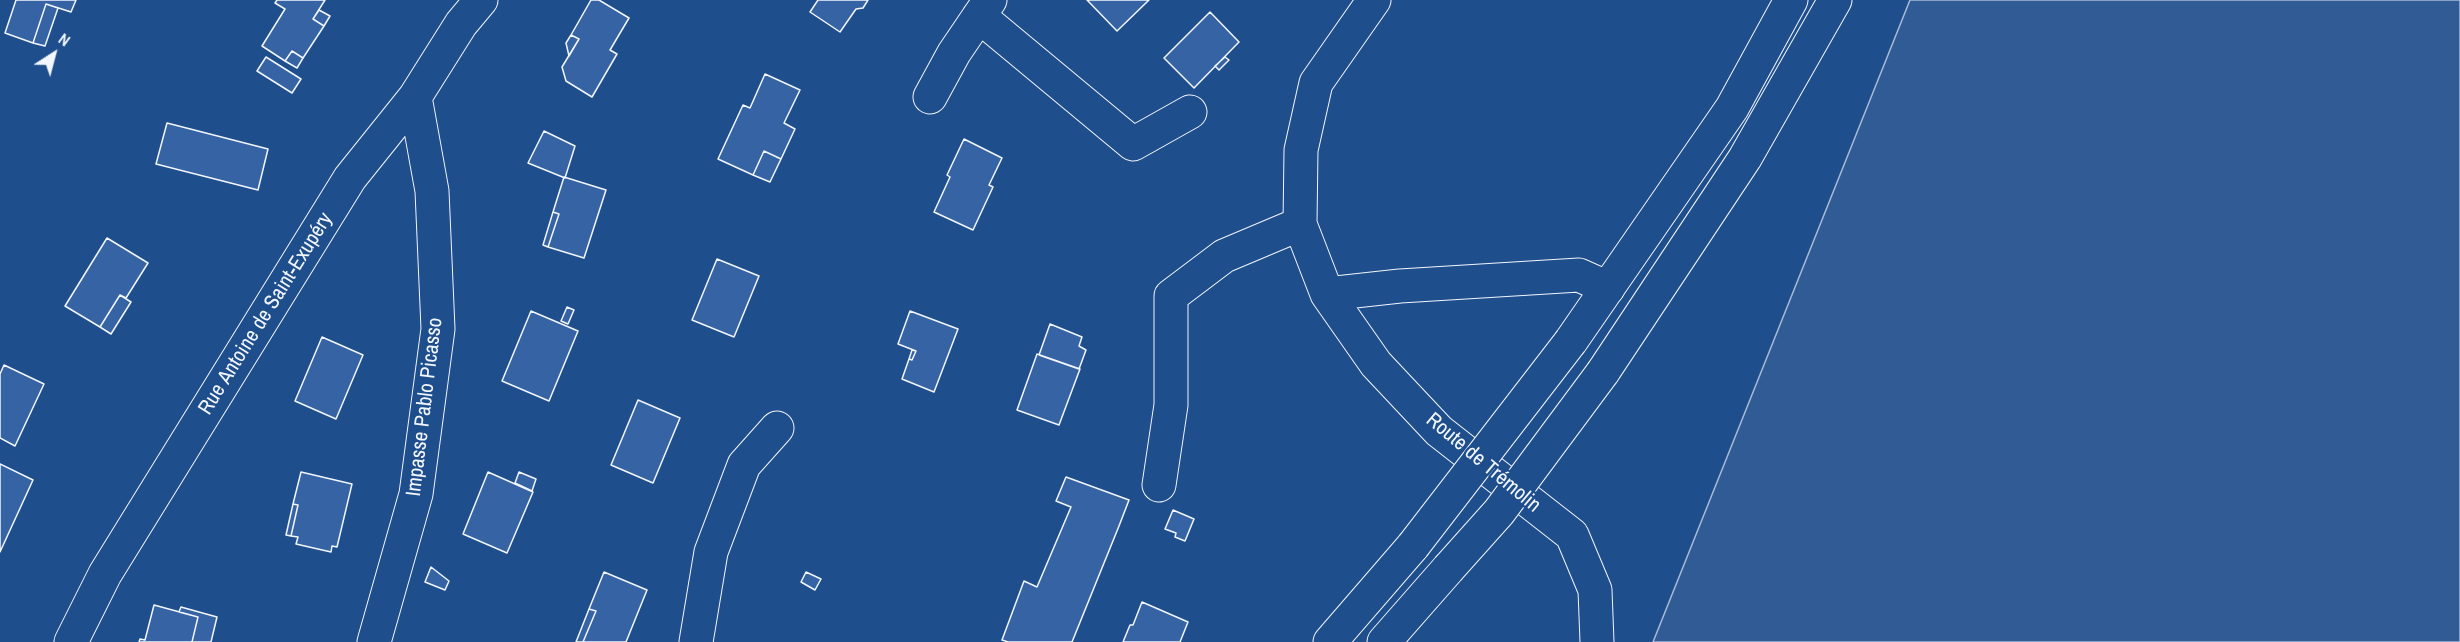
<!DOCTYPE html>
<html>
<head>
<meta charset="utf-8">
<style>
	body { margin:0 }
	#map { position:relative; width:2460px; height:642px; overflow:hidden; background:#1f4e8c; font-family:"Archivo Narrow",sans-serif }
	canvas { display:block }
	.north { position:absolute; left:24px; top:24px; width:60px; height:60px; -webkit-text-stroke:4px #1f4e8c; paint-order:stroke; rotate:36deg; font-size:16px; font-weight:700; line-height:24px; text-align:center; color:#f2f6ff }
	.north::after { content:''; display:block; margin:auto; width:21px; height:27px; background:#f2f6ff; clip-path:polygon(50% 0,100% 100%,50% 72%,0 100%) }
</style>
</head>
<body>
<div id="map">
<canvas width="2460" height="642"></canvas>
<div class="north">N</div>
</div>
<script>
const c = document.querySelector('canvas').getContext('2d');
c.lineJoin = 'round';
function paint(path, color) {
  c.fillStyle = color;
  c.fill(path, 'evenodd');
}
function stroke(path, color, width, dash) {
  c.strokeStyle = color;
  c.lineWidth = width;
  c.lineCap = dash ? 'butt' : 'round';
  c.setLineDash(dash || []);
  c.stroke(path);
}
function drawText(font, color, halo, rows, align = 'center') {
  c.font = font + ' "Archivo Narrow",sans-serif';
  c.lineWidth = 4.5;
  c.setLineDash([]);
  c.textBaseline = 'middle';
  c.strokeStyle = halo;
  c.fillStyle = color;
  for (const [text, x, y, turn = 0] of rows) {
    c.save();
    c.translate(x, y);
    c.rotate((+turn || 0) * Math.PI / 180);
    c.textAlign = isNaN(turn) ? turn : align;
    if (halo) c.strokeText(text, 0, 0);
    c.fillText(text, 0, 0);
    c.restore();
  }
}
const built = new Path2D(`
	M1910,0H2460V642H1653Z`);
paint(built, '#305b95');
stroke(built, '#a8bbd7', 1.5);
const building = new Path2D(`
	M16,0H76L71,12L46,4L33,43L5,33Z
	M277,0H325L313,19L324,26L303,58L292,51L285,61L262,46L285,9L275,3Z
	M591,0H599L629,18L610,50L617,54L592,97L566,81L562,67L579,39L571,35Z
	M818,0H868L863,8L856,9L840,32L810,12Z
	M1087,0H1149L1117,31Z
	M46,4L58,8L45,46L33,43Z
	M319,10L330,16L324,26L313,19Z
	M1210,12L1239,42L1194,88L1164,58Z
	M571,35L579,39L569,56L566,43Z
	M292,51L303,58L297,68L285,61Z
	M266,57L301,79L292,93L257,71Z
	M1225,57L1229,60L1219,70L1215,66Z
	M765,74L800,90L784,123L795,129L781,159L764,151L753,175L718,159L743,105L750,108Z
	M167,123L268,149L258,190L156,164Z
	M544,131L575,146L565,178L528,163Z
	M964,139L1002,158L989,185L993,187L973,230L934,212L950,177L947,175Z
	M764,151L781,159L770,182L753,175Z
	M564,177L606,190L584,258L548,247L559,214L553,212Z
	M553,212L559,214L548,247L543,245Z
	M107,238L148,263L126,298L120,295L100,327L65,306Z
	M717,259L759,276L734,337L692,320Z
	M120,295L131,302L111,334L100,327Z
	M567,307L574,310L568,324L561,321Z
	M531,311L578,331L549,401L502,381Z
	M910,311L958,329L934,392L902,379L909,359L912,360L916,351L898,344Z
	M1050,324L1082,337L1079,346L1086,350L1079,369L1039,355Z
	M322,337L363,355L336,419L295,401Z
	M912,350L916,351L912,360L909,359Z
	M1037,354L1080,369L1059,425L1017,410Z
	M4,365L44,384L15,446L0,438V374Z
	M638,400L680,418L653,483L611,465Z
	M0,464L33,480L0,552Z
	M301,472L352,484L337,547L332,546L331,552L296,544L298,537L291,536L298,505L293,504Z
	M488,472L533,492L507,553L463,534Z
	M519,472L536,479L532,491L515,483Z
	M1066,477L1129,500L1119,526L1072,642H1008L1002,640L1024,581L1037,587L1071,507L1056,501Z
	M293,504L298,505L291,536L286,535Z
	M1173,510L1194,519L1185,541L1175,537L1176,533L1165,529Z
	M431,567L449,581L445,590L425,582Z
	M604,572L647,590L626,642H583L596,611L589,609Z
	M806,572L821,579L815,590L801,582Z
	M1142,602L1188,622L1180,642H1123L1130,625H1133Z
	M154,605L198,617L192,642H139L140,639L145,640Z
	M181,607L217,617L211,642H192L198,617L179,612Z
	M589,609L596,611L583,642H576Z`);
paint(building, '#3563a3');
stroke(building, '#f2f6ff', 1.5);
const minor = new Path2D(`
	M1374,0L1316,83L1301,150L1300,224L1327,294L1376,364L1439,431L1572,535L1595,590L1597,642
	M979,16L1133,144L1190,112
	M930,97L954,53L990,0
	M1327,294L1400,286L1579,275L1608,288
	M1159,485L1171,405V296L1224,256L1300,224
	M71,642L105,574L350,178L415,97L461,24L481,0
	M374,642L416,494L438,329L432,191L415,97
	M696,642L711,552L744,465L777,428`);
const highway = new Path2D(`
	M1571,341L1732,108L1791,0
	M1603,372L1745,158L1835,0
	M1330,642L1413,546
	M1384,642L1448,569`);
stroke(minor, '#f2f6ff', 35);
stroke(highway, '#f2f6ff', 35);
stroke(minor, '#1f4e8c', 33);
stroke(highway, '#1f4e8c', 33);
const highwayBridge = new Path2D(`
	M1413,546L1571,341
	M1448,569L1499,512L1603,372`);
stroke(highwayBridge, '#f2f6ff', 35, []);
stroke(highwayBridge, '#1f4e8c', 33);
drawText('21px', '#f2f6ff', '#1f4e8c', [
	["Rue Antoine de Saint-Exupéry",266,314,-58],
	["Impasse Pablo Picasso",425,407,-83],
	["Route de Trémolin",1483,463,40]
]);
</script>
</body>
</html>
